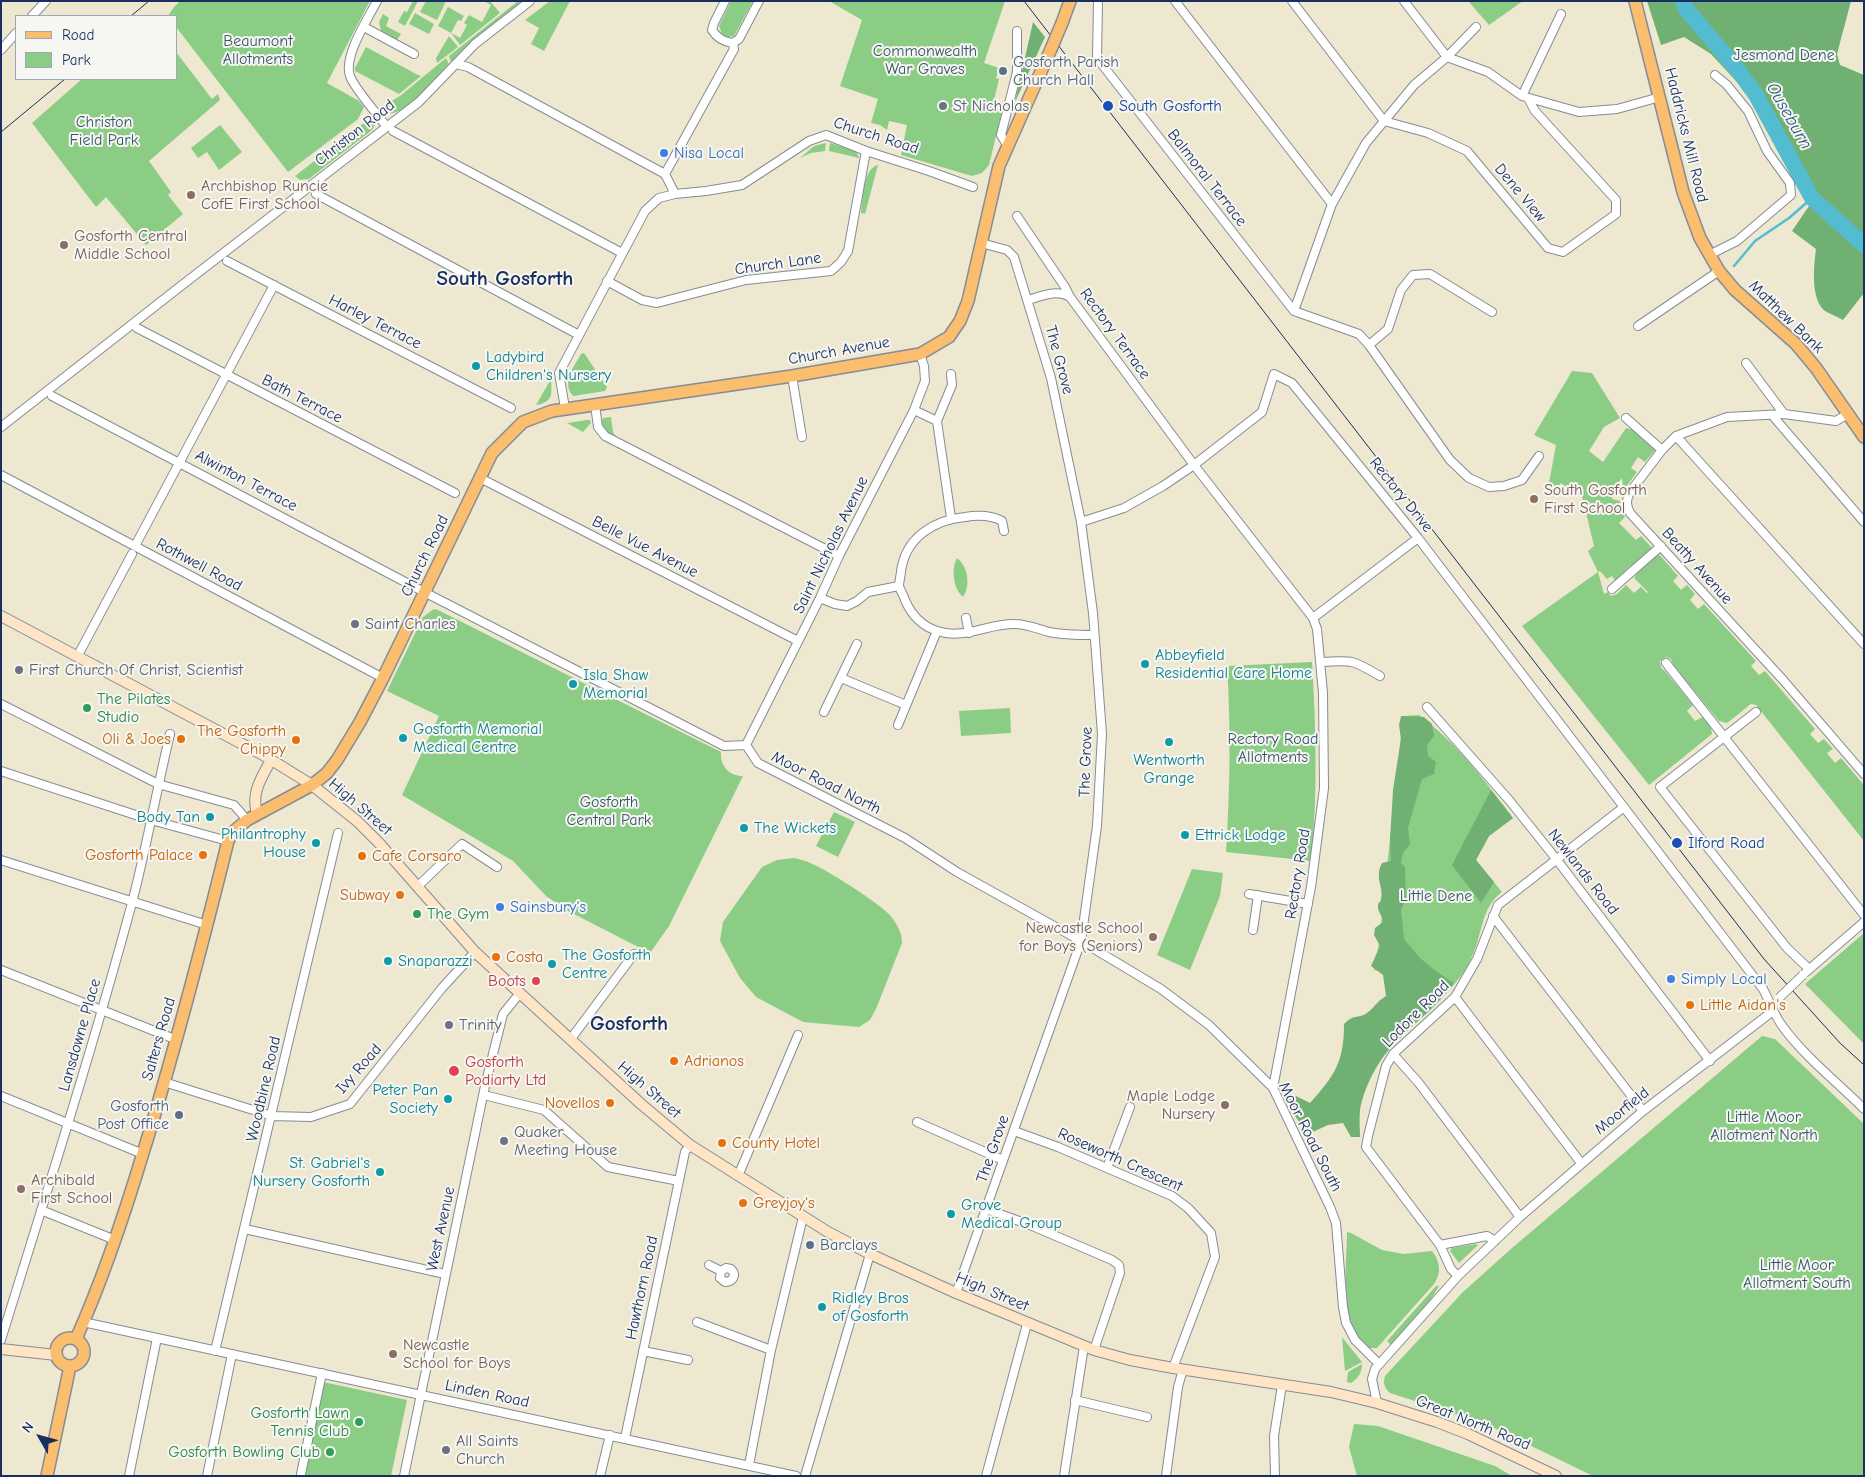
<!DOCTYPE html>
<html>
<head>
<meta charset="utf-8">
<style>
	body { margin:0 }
	#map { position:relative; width:1865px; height:1477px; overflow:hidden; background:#eee8d0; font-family:"Comic Neue",sans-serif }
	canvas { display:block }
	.frame { position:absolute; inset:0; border:2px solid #1b2f5e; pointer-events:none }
	.legend { position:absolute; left:15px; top:15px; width:162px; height:65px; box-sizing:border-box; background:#f6f6f2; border:1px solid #9ea6b7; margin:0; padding:6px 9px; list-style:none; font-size:15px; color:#1b2f5e }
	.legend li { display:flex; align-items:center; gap:10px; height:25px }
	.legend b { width:25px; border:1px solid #9ea6b7 }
	.north { position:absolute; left:15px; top:1412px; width:50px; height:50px; -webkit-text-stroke:4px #f6f6f2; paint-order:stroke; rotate:308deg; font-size:14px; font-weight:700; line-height:20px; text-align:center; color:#1b2f5e }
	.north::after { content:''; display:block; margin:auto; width:18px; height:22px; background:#1b2f5e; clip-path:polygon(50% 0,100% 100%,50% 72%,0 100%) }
</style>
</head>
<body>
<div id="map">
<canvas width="1865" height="1477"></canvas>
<div class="frame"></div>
<ul class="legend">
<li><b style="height:6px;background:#fbbd6e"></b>Road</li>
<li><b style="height:14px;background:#8bcd85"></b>Park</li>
</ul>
<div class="north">N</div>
</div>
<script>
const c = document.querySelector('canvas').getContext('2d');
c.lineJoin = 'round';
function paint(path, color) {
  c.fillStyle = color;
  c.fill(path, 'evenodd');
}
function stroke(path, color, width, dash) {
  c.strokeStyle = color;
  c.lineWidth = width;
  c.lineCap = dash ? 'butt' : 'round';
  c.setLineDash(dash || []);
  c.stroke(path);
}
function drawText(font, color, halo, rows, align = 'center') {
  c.font = font + ' "Comic Neue",sans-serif';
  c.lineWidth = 4;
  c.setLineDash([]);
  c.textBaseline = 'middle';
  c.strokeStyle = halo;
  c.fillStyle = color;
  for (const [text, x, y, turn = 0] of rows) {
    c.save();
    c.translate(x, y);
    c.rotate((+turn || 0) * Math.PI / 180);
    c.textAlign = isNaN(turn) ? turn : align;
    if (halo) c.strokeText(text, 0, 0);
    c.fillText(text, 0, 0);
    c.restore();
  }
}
paint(new Path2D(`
	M180,1H370L327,83L359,101L364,107L358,119L288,172L176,27V16H168L174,7Z
	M413,1H418L405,26L398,22L404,11L407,12Z
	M426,1H446L437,20L420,12Z
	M484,1H490L500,13L460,45L451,33L438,26L448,7L464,16L461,21L458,20L451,33L460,38L467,25L464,23L469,15L482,22L491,5Z
	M518,1H525L476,39L451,62L449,56Z
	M550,1H570L544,51L531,44L539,28L525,20Z
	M731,1H753L734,36L729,37L722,34L719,26Z
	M829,1H1005L984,63L999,68L996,78L999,79L994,100L1004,103L989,165L982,173L972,176L901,155L907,125L889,121L887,130L880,125L871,123L878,99L840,86L862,20Z
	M1468,1H1523L1489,25Z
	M415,13L434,24L429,34L409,24Z
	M383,14L389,18L386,26L401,34L397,40L381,31L379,22Z
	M449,36L458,47L437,63L436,58Z
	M366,47L418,75L421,76L399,94L355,71V68Z
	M176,52L212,99L218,94L220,100L149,161L171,192L168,195L183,214L146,245L106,197L96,207L32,123L82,79H176Z
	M446,58L449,64C435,79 408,114 387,114L382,111L383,106L400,96Z
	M373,116L376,123L372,130L309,179L300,180L295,176Z
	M220,125L242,152L219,170L207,152L198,158L191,148Z
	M826,143L825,151L811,153L800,158L814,146Z
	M830,143L856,151L859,158L829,151Z
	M878,165L865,214L861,213C863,200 863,168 878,165Z
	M584,353L607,387L605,391L573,396C561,382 574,367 581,354Z
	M1572,371L1592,373L1620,418L1604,427L1589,451L1603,462L1626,428L1634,430L1656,449L1645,462L1638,457L1631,468L1637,472L1626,487H1623L1622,478L1613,489L1612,499L1620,501L1621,510L1625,517L1619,523L1636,540L1641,536L1653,549L1633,566H1630C1624,571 1622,577 1616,582L1612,576L1607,579L1600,571L1598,572L1604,594L1608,592L1611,596L1617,594L1626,585L1634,593L1641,587L1647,593L1648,592L1634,578L1638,571L1658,553L1678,576L1673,581L1681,590L1687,585L1695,594L1690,600L1698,609L1704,604L1756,661L1751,666L1759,675L1765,671L1815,729L1810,734L1818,743L1824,739L1833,749L1827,753L1835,763L1841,758L1864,785V841L1756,705L1751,704L1727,723L1719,721L1673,665L1671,659L1666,657L1660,661L1661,668L1665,671L1693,705L1687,711L1695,721L1703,717L1711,728L1712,734L1649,785L1522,626L1598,572L1588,551L1594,546L1582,496L1570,492L1561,483L1555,489L1549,483L1556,445L1534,435Z
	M551,379C552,395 553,402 536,405Z
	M611,417L613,432L617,438C608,433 599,429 603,418Z
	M587,420H590L591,423L583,432L567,423Z
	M957,558C968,566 971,586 963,597C953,589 951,568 957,558Z
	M434,609L438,610L721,752C720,766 729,776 743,776L669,926L650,953L568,911L546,896L513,861L402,795L439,716L387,691L423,617Z
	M1312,662C1316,728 1318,794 1311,861L1226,852C1230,790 1231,728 1227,666Z
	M1010,708L1011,733L961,736L959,711Z
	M1419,715C1457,743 1485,781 1513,818L1489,836L1476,860L1502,892C1481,908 1483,932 1473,954C1466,971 1455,985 1442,997L1417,979L1374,970L1379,943L1403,716Z
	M834,812L855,822L838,857L816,846Z
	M794,858C798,859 802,860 805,861C822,866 879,903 890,915C897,924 902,932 902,943L876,1009L870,1020L859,1027L803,1022L756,997L740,978L720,941L723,922L762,867L777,860Z
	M1192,869L1223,873L1220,896L1190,970L1157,955Z
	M1864,933V1044L1805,984Z
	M1762,1036L1775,1039L1864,1124V1476H1593L1486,1424L1390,1393C1384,1387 1383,1384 1385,1376L1463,1292L1512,1248Z
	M1347,1232L1351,1233L1382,1250L1404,1254L1432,1251C1440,1261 1442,1273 1434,1284L1377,1348H1369C1337,1328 1347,1265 1347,1232Z
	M1476,1244L1478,1245L1459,1263L1450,1251L1452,1248Z
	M1436,1286H1439L1430,1301L1391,1345L1387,1341Z
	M1342,1337L1362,1362L1345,1371Z
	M1362,1364C1362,1372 1358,1379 1351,1383L1347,1382L1348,1372Z
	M323,1382L407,1400L391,1476H304Z
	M1354,1424L1378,1426L1495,1466L1512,1476H1357L1349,1447Z`), '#8bcd85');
paint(new Path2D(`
	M1647,1H1851L1837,54L1840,65L1864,75V293L1843,320C1838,317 1830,314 1825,311C1810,299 1814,265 1816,249L1792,231L1809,206L1776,142L1750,96L1711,54L1684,37L1661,45Z
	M1033,22L1045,37L1015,102Z
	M1401,716L1424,717L1432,724L1434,736L1427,745L1428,756L1436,762L1434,774L1422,779L1408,828L1410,844L1403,853L1401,863L1405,867L1406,900L1401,909L1404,939L1420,958L1437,972L1454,983C1436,1008 1416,1021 1395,1043C1378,1060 1364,1087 1360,1110C1359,1119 1360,1129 1360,1137H1351L1343,1123L1328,1125L1308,1134L1290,1109L1288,1098L1296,1096L1310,1103C1335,1075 1344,1062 1344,1024C1355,1013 1359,1019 1367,1013C1375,1007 1376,1002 1386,996L1383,975L1371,966L1380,946L1374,935L1375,928L1383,922C1383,916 1378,913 1378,907C1378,900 1380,905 1381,899C1384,887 1374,878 1382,863L1391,861L1390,840L1393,790L1401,739L1399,725Z
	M1491,790L1513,818L1489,836L1476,860L1494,882L1481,903L1452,865Z`), '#70b072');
stroke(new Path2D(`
	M1734,266L1755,241L1789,218L1812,198`), '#54bcd1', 2.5);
stroke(new Path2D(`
	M1683,1L1686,9L1737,69L1756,95L1812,198L1864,245`), '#54bcd1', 16);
const street = new Path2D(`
	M377,1C368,19 343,56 350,76C354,88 378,115 386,126
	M725,1L714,23L712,30C717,38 724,42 733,43
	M1098,1L1097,58L1294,311
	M1175,1L1332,204
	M1292,1L1384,121L1428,133L1467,151L1548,248L1563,252L1616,214V200L1535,111L1528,98
	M1404,1L1447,57L1488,72L1522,96L1579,112L1617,109L1660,97
	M32,16L46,1
	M364,27L414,54
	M1,50L16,33
	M456,64L468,67L665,174L675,194
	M1522,96L1561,14
	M393,131L622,253
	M1007,145L1001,135L1017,72V31
	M665,174L734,49L733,43L739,39L759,1
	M316,194L579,335
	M1017,216L1065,287L1070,297L1194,465L1313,618L1317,629L1323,693L1324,788L1311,887L1273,1088
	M1709,255L1737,241L1791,195L1790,183L1767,151L1748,111L1727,85L1715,75
	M227,261L511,408
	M607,281L642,300L657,303L746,280L831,271L841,262L848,251L866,151
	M1028,300C1042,296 1057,289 1070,297
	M1294,311L1332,204L1366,143L1414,85L1447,57L1476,27
	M1294,311L1359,334L1369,345L1450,460L1469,478L1489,487L1504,486L1522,480L1539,456
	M1638,326L1719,271
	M137,328L455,493
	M1369,345L1388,329L1401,290L1413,275L1430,274L1492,312
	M1746,363L1784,414
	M951,374L952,385L937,421L951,518
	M792,376L802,437
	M52,396L426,593L724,746L746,745L758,763L905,838L957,872L1081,941L1161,989L1209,1025L1273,1088L1330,1207L1336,1223L1343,1307L1346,1323L1355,1340L1379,1364
	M595,405L598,427L605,436L839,556
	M565,408L559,373L645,211L659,198L675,194L706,191L742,185L809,141L826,135L866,151L929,171L973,187
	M914,410L937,421
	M1848,414L1836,421L1784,414L1727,417L1676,436L1662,450L1630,492C1626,500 1626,505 1630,513L1784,681L1864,774
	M1772,415L1864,522
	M1626,418L1662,450
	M1,427L177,289L419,102L475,44L530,1
	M1676,436L1864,644
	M1,475L383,678
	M480,478L798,641
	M1081,522L1124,508L1163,486L1194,465L1262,412L1274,374L1292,383L1418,538L1763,989C1770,1002 1774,1015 1783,1027C1805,1057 1837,1082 1864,1109
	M1004,531L1002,521C991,515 978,515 965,517C934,520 906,537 901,571C901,575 899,581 899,586C900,590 904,596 905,600C911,614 922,626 937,631C964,640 989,623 1015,624C1026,624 1038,629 1049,632C1064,635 1079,635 1094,635
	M135,546L274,285
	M1612,589L1661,546
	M820,598L835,604L847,606L857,601L868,592L899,586
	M966,618L969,633
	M1313,618L1418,538
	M77,657L132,554
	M1322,662C1353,660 1353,660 1380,676
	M1666,663L1864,915
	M841,678L906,705
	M1,704L158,784L234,805L247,820
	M1427,707L1509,800L1557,860L1710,1061
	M824,712L857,644
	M1756,712L1660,787L1787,948L1809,969
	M898,725L937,631
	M746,745L820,598L839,556L914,410L925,381L924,366L920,354
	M1,771L151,820L228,841
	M1,860L207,925
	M418,886L462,844L497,867
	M1249,894L1308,904
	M1493,916L1643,1111
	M1253,930L1258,895
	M1,970L177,1040
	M1806,972L1864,922
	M1455,997L1581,1163
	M570,1040L634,954
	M1393,1054L1418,1082L1520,1217
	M164,1082L272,1116L311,1117L350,1104L442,988L475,952
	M484,1095L544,1110L608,1167L679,1181
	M1,1096L143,1154
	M917,1122L1003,1160
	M1014,1131L1058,1147L1172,1196L1188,1208L1211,1233L1215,1257L1173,1368
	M1107,1168L1130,1107
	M738,1176L798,1035
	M986,1209L1030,1225L1112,1260L1119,1265L1120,1273L1094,1350
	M41,1210L115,1240
	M245,1229L445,1274
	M1440,1245L1487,1236L1495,1241
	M709,1265L721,1271L720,1278L725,1282C733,1282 737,1275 731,1269L726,1268L721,1271
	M1458,1276L1451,1269L1440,1245L1366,1147L1368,1136L1386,1066L1393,1054L1455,997L1477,959L1498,905L1624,807
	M956,1293L1081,941L1097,826L1102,734L1093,613L1081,522L1051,378L1014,257L1007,250L981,243
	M83,1322L796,1476
	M697,1322L771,1350
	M1,1340C46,1194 93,1048 133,899C147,844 157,789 170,734
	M215,1351L338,833
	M643,1351L688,1360
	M1075,1400L1147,1417
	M1377,1403L1372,1379L1375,1369L1458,1276L1520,1217L1643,1111L1773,1011
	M625,1438L685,1152L690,1145
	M749,1465L771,1350L803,1217
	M301,1474L322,1373
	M129,1476L157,1338
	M207,1476L232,1354
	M404,1476L485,1086L503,1014L520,993
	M600,1476L610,1435
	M805,1476L870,1254
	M986,1476L1027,1324
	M1064,1476L1084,1346
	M1166,1476L1178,1387L1183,1369
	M1275,1476L1274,1436L1282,1385`);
const secondary = new Path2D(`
	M1,616L265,756L312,785L357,821L380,844L475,952L641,1104L690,1145L828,1232L870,1254L956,1293L1094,1350L1130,1360L1173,1368L1331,1392L1377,1403L1437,1422L1468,1434L1556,1476
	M257,814C251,792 261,779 271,760
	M1,1349L56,1355`);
const primary = new Path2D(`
	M1635,1L1683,192L1700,238L1719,271L1735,290L1796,344L1816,368L1864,437
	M1062,23L1070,1
	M56 1352a14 14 0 1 1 28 0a14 14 0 1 1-28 0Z
	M76,1339C103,1279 124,1216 143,1153C175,1050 202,946 228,841L233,832L247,820L312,785L327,773L337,760L360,722L383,678L492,453L523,422L552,411L792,376L920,354L949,337L960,321L968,301L999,166L1051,49
	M47,1476L70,1366`);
stroke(street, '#848c97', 10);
stroke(secondary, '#848c97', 12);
stroke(primary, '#848c97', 14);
stroke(street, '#fff', 8);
stroke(secondary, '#fde5c5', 10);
stroke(primary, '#fbbd6e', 11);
stroke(new Path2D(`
	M1024,1L1764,959L1840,1043L1864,1065
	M131,16L149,1
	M1,132L65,79`), '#1b2f5e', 1);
const streetBridge = new Path2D(`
	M1779,998L1803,975`);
const primaryBridge = new Path2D(`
	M1051,49L1062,23`);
stroke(streetBridge, '#848c97', 10, []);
stroke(primaryBridge, '#848c97', 14, []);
stroke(streetBridge, '#fff', 8);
stroke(primaryBridge, '#fbbd6e', 11);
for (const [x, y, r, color] of [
	[1003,71,5,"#5c6f8a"],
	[943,106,5,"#6b7280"],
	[1108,106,6,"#1a4fb4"],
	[664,153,5,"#3f7fe0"],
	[191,195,5,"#8d6e63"],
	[64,245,5,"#8d6e63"],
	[476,366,5,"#0f9aa8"],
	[1534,499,5,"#8d6e63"],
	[355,624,5,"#6b7280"],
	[1145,664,5,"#0f9aa8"],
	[19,670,5,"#6b7280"],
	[573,684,5,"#0f9aa8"],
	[87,708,5,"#2e9e5b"],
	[403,738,5,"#0f9aa8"],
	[181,739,5,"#e8710a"],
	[296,740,5,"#e8710a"],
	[1169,742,5,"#0f9aa8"],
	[210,817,5,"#0f9aa8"],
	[744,828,5,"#0f9aa8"],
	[1185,835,5,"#0f9aa8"],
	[316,843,5,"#0f9aa8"],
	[1677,843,6,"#1a4fb4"],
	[203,855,5,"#e8710a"],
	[362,856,5,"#e8710a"],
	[400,895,5,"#e8710a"],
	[500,907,5,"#3f7fe0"],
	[417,914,5,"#2e9e5b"],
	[1153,937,5,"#8d6e63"],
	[496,957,5,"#e8710a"],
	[388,961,5,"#0f9aa8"],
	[552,964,5,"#0f9aa8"],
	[1671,979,5,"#3f7fe0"],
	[536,981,5,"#e0444e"],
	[1690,1005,5,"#e8710a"],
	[449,1025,5,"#6b7280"],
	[674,1061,5,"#e8710a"],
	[454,1071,6,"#e0444e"],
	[448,1099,5,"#0f9aa8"],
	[610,1103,5,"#e8710a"],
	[1225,1105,5,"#8d6e63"],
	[179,1115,5,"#5c6f8a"],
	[504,1141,5,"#6b7280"],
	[722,1143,5,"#e8710a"],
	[380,1172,5,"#0f9aa8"],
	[21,1189,5,"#8d6e63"],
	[743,1203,5,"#e8710a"],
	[951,1214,5,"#0f9aa8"],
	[810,1245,5,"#5c6f8a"],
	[822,1307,5,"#0f9aa8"],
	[393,1354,5,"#8d6e63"],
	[359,1422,5,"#2e9e5b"],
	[446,1450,5,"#6b7280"],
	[330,1452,5,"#2e9e5b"]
]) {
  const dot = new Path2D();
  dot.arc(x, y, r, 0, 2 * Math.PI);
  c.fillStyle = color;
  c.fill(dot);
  stroke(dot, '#f6f6f2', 2);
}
drawText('16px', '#375668', '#f6f6f2', [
	["Beaumont",258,41],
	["Allotments",258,59],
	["Commonwealth",925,51],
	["War Graves",925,69],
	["Jesmond Dene",1784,55],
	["Christon",104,122],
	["Field Park",104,140],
	["Rectory Road",1273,739],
	["Allotments",1273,757],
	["Gosforth",609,802],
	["Central Park",609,820],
	["Little Dene",1436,896],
	["Little Moor",1764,1117],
	["Allotment North",1764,1135],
	["Little Moor",1797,1265],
	["Allotment South",1797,1283]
]);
drawText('16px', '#4e5e75', '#f6f6f2', [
	["Gosforth Parish",1013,62],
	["Church Hall",1013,80],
	["Gosforth",169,1106,"right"],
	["Post Office",169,1124,"right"],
	["Barclays",820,1245]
], 'left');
drawText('16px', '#5b616d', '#f6f6f2', [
	["St Nicholas",953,106],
	["Saint Charles",365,624],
	["First Church Of Christ, Scientist",29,670],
	["Trinity",459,1025],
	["Quaker",514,1132],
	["Meeting House",514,1150],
	["All Saints",456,1441],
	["Church",456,1459]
], 'left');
drawText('16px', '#164399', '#f6f6f2', [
	["South Gosforth",1119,106],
	["Ilford Road",1688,843]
], 'left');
drawText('16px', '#1b2f5e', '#f6f6f2', [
	["Christon Road",355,133,-38],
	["Haddricks Mill Road",1686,135,76],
	["Church Road",876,136,18],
	["Balmoral Terrace",1207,178,52],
	["Dene View",1520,193,50],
	["Church Lane",778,264,-8],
	["Matthew Bank",1786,317,44],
	["Harley Terrace",375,322,27],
	["Rectory Terrace",1115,334,54],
	["Church Avenue",839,351,-10],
	["The Grove",1059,360,75],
	["Bath Terrace",302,399,27],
	["Alwinton Terrace",246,481,28],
	["Rectory Drive",1401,495,51],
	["Saint Nicholas Avenue",831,545,-64],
	["Belle Vue Avenue",645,547,27],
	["Church Road",425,556,-64],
	["Rothwell Road",199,565,28],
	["Beatty Avenue",1697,566,48],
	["The Grove",1086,762,-88],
	["Moor Road North",826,783,27],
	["High Street",360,807,41],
	["Newlands Road",1583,872,52],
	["Rectory Road",1298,874,-81],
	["Lodore Road",1416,1014,-45],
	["Lansdowne Place",80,1035,-74],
	["Salters Road",159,1039,-74],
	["Ivy Road",359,1069,-49],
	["Woodbine Road",264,1089,-77],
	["High Street",649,1090,41],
	["Moorfield",1622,1111,-39],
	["Moor Road South",1310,1137,63],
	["The Grove",993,1149,-71],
	["Roseworth Crescent",1120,1160,24],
	["West Avenue",441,1229,-78],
	["Hawthorn Road",642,1288,-78],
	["High Street",992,1292,23],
	["Linden Road",487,1394,12],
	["Great North Road",1473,1423,22]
]);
drawText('16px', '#366cbe', '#f6f6f2', [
	["Nisa Local",674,153],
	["Sainsbury's",510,907],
	["Simply Local",1681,979]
], 'left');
drawText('16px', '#785e54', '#f6f6f2', [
	["Archbishop Runcie",201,186],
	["CofE First School",201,204],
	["Gosforth Central",74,236],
	["Middle School",74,254],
	["South Gosforth",1544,490],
	["First School",1544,508],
	["Newcastle School",1143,928,"right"],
	["for Boys (Seniors)",1143,946,"right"],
	["Maple Lodge",1215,1096,"right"],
	["Nursery",1215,1114,"right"],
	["Archibald",31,1180],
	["First School",31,1198],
	["Newcastle",403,1345],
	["School for Boys",403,1363]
], 'left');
drawText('16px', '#0d838f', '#f6f6f2', [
	["Ladybird",486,357],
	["Children's Nursery",486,375],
	["Abbeyfield",1155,655],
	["Residential Care Home",1155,673],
	["Isla Shaw",583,675],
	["Memorial",583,693],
	["Gosforth Memorial",413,729],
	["Medical Centre",413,747],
	["Wentworth",1169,760,"center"],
	["Grange",1169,778,"center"],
	["Body Tan",200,817,"right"],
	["The Wickets",754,828],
	["Philantrophy",306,834,"right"],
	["House",306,852,"right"],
	["Ettrick Lodge",1195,835],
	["The Gosforth",562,955],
	["Centre",562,973],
	["Snaparazzi",398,961],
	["Peter Pan",438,1090,"right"],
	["Society",438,1108,"right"],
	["St. Gabriel's",370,1163,"right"],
	["Nursery Gosforth",370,1181,"right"],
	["Grove",961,1205],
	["Medical Group",961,1223],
	["Ridley Bros",832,1298],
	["of Gosforth",832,1316]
], 'left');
drawText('16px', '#27864d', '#f6f6f2', [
	["The Pilates",97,699],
	["Studio",97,717],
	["The Gym",427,914],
	["Gosforth Lawn",349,1413,"right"],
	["Tennis Club",349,1431,"right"],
	["Gosforth Bowling Club",320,1452,"right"]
], 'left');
drawText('16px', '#c56008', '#f6f6f2', [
	["The Gosforth",286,731,"right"],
	["Chippy",286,749,"right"],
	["Oli & Joes",171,739,"right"],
	["Gosforth Palace",193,855,"right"],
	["Cafe Corsaro",372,856],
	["Subway",390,895,"right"],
	["Costa",506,957],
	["Little Aidan's",1700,1005],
	["Adrianos",684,1061],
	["Novellos",600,1103,"right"],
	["County Hotel",732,1143],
	["Greyjoy's",753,1203]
], 'left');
drawText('16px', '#be3a42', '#f6f6f2', [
	["Boots",526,981],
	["Gosforth",465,1062,"left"],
	["Podiarty Ltd",465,1080,"left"]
], 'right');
drawText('italic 18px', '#2c5980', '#f6f6f2', [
	["Ouseburn",1789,116,60]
]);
drawText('bold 21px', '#1b2f5e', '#f6f6f2', [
	["South Gosforth",505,279],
	["Gosforth",629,1024]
]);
</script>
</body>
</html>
